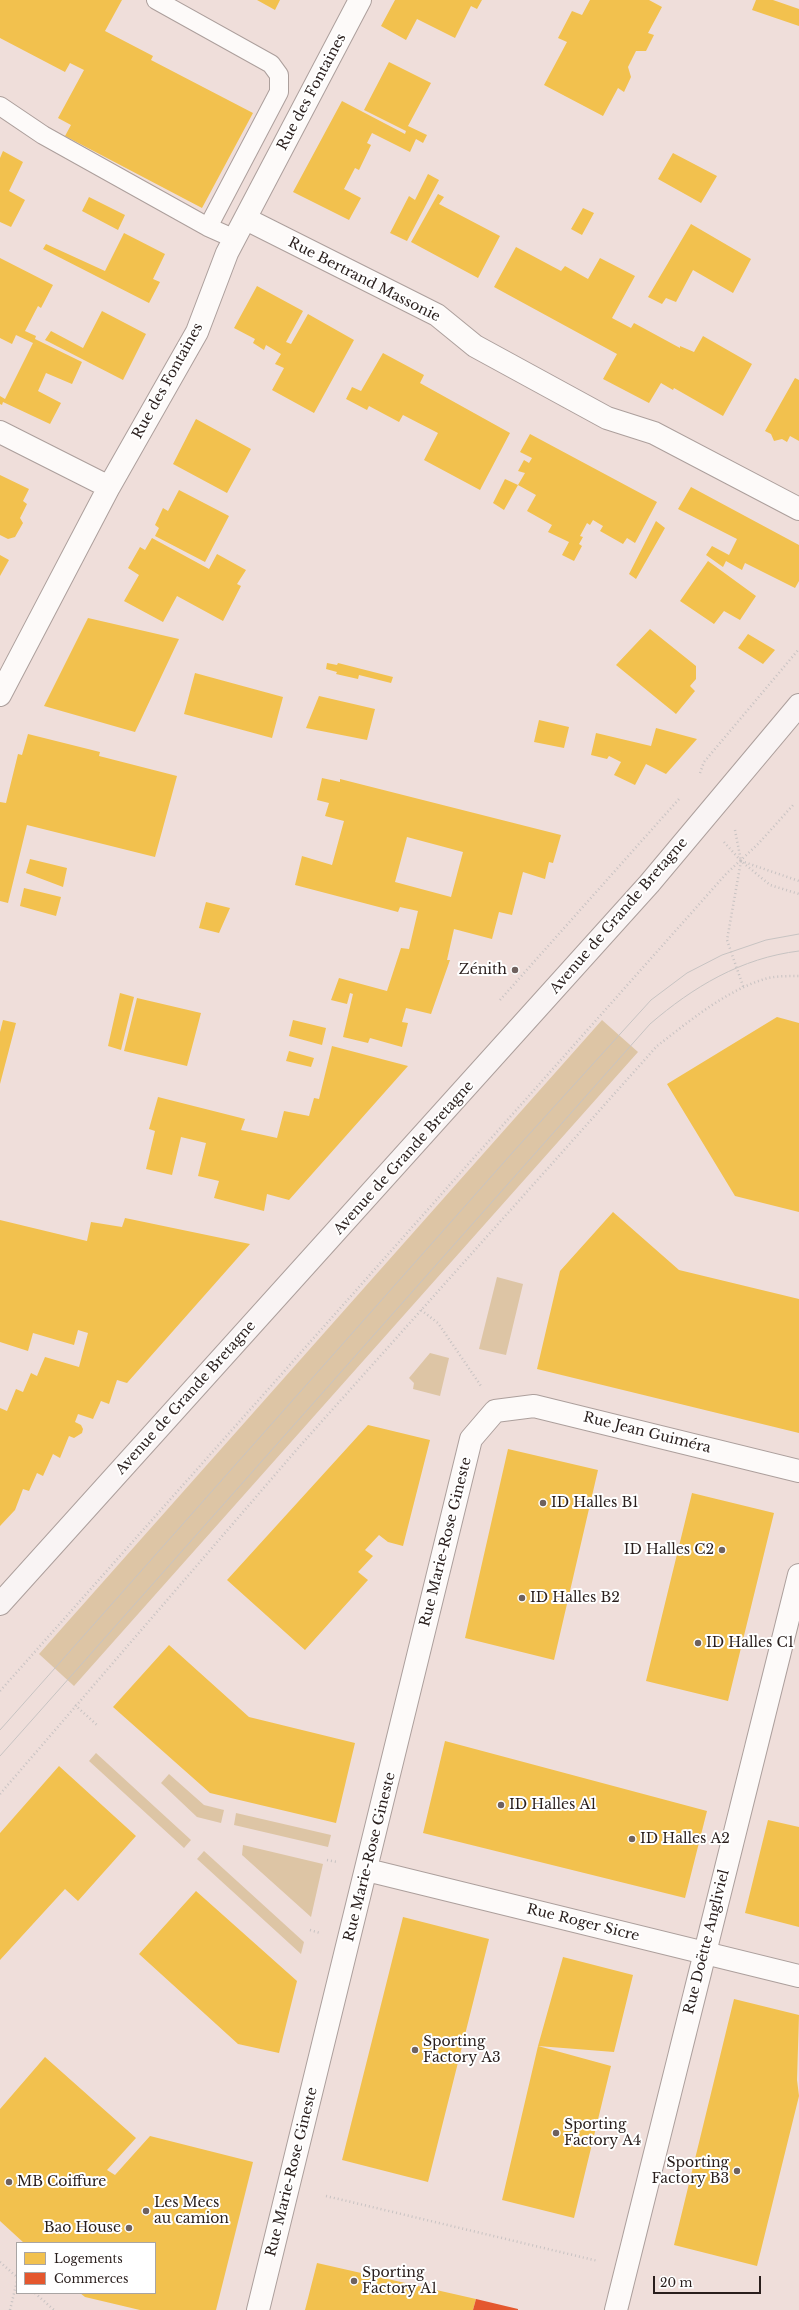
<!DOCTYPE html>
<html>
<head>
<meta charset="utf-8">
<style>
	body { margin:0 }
	#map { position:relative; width:799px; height:2310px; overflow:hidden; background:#efdeda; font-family:"Libre Baskerville",serif }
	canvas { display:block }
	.legend { position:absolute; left:16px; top:2242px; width:140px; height:52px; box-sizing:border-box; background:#fff; border:1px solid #a9a5a4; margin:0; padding:5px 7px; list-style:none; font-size:12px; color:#291e1c }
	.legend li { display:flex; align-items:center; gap:8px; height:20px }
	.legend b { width:20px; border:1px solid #a9a5a4 }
	.scale { position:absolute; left:653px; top:2276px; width:108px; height:18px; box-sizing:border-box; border:2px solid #291e1c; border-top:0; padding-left:5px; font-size:12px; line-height:14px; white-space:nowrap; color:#291e1c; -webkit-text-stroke:3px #fff; paint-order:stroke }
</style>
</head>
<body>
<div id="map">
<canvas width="799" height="2310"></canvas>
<ul class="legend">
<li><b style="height:11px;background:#f2c14e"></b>Logements</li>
<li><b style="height:11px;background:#e4572e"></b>Commerces</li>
</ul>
<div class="scale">20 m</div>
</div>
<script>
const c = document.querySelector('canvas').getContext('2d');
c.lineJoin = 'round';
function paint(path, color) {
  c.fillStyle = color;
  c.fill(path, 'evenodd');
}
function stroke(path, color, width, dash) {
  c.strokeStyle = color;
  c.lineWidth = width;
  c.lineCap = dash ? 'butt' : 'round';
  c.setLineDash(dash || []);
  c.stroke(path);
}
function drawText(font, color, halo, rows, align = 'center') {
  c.font = font + ' "Libre Baskerville",serif';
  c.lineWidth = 4;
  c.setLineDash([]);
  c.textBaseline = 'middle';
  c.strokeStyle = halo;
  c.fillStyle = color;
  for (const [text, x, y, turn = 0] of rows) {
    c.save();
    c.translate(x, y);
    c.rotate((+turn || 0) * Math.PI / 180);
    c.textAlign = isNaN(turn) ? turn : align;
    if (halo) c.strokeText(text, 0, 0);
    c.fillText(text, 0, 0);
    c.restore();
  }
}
paint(new Path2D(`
	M602,1020L638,1052L74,1686L39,1654Z
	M497,1277L523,1284L506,1355L479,1349Z
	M430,1353L449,1358L440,1396L413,1389L414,1383L409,1378Z
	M96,1753L191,1840L184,1848L89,1761Z
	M169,1774L204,1805L224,1810L221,1823L197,1817L161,1783Z
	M236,1813L331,1835L328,1847L234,1825Z
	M243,1845L323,1864L311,1917L242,1855Z
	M204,1851L304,1942L301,1954L197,1859Z`), '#ddc5a5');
paint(new Path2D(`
	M0,0H122L105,31L153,56L151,60L253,113L202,208L65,136L71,125L58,118L84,70L70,63L65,72L0,38Z
	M257,0H280L275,10Z
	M395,0H482L477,9L471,6L455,38L417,19L406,40L381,26Z
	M590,0H649L662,7L648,33L654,35L646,51H636L628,67L631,77L624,92L618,88L603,116L544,85L567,42L558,38L572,11L582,15Z
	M756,0H773L799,9V26L752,10Z
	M389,62L431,83L408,126L427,135L423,143L416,139L410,152L372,133L367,143L371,145L359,170L355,168L344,189L361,198L349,220L293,192L342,101L405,134L406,131L364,110Z
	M3,151L23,162L9,191L25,200L11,227L0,222V158Z
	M673,153L717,176L701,203L658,179Z
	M428,174L439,180L407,241L390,233L409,196L415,200Z
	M438,194L444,197L439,204L500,236L478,278L411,242Z
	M89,197L125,215L118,230L82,211Z
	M583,208L594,213L582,235L571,229Z
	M691,224L751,259L733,293L693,270L676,302L666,298L662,304L648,297Z
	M124,233L165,254L153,279L160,282L149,303L43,249L46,244L105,271Z
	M516,247L561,271L565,266L588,279L600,258L635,276L612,318L631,328L634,323L680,348V346L694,352L703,336L752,364L723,416L674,388L673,390L661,383L649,403L603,379L617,354L494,287Z
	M0,258L53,285L41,308L38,306L25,331L36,336L35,339L82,362L72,384L46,373L38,391L61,403L50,424L3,402L2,405L0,404V396L5,399L33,343L16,335L12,344L0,338Z
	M257,286L303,311L286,342L291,344L308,314L354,340L314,413L272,390L284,368L275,364L281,354L266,345L264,350L253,343L255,339L234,328Z
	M102,311L146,334L123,380L45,340L51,331L83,348Z
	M383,353L424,375L420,383L510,433L480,490L424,460L438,433L403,415L399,422L369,406L367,410L346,399L352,387L361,391Z
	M795,378L799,380V441L790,436L787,442L782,439L774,441L771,434L765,431Z
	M196,419L251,449L227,493L173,464Z
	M530,434L657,502L635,543L627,538L623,544L600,531L603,526L593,520L590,525L587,523L580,536L583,537L579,544L582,546L574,561L562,555L569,542L548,532L552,525L527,511L536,495L518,485L525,473L518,471L524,460L529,463L532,458L520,452Z
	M0,475L29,489L23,501L27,504L20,518L23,523L15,537L8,539L0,535Z
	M505,479L518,485L504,510L493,503Z
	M691,487L799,545V581L795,588L745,563L742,570L726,561L723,567L706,555L712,546L729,555L737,539L678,509Z
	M179,490L229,516L205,562L155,536L159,528L155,525L163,508L168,511Z
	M656,521L665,528L636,579L629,574Z
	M152,538L209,569L217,554L246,570L237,584L241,586L223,621L177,596L163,622L124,601L139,575L128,568L140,547L145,550Z
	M0,555L9,560L0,576Z
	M708,561L756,596L740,620L724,611L714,624L680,601Z
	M88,618L179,639L135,732L44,706Z
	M650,629L696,666V679L690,686L695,691L676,714L616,665Z
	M748,634L775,650L763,664L738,648Z
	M327,663L337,665L338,663L393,677L391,683L359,675L358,679L336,674L337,672L326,669Z
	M195,673L283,697L272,738L184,714Z
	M319,696L375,709L367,740L306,728Z
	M539,720L569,727L564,748L534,742Z
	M656,728L697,739L666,774L646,764L635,785L614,775L621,762L609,756L607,759L591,755L596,733L651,746Z
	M28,734L100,752L99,756L177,776L155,857L27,825L8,903L0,901V802L6,803L18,754L22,755Z
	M322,778L340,782V779L561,835L553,863L549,862L545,879L523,872L512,915L499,912L492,939L454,929L447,960H450L431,1014L406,1008L402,1022L408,1023L402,1047L370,1038L368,1043L343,1037L353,994L350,993L347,1004L331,1000L339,978L387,991L401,948L409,949L418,911L400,907L398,912L295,885L302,856L332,865L344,821L325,816L329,803L317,800ZM407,837L463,852L451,897L395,882Z
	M30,859L67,868L63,887L26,873Z
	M24,888L61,897L56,916L20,906Z
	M206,902L230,908L219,933L199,928Z
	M120,993L134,997L121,1050L108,1046Z
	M137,998L201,1013L187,1066L124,1051Z
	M777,1017L799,1023V1212L735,1196L667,1084Z
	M3,1020L16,1023L0,1084V1032Z
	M293,1020L326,1028L322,1045L289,1036Z
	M332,1046L408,1066L289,1200L267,1194L264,1211L214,1198L219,1181L198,1176L206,1143L181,1137L172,1175L146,1169L155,1131L149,1129L158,1097L245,1119L241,1130L277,1138L284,1111L309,1116L314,1098L319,1099Z
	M289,1051L314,1058L311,1067L286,1061Z
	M613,1212L679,1270L799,1299V1433L537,1369L560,1271Z
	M125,1218L250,1244L127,1383L117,1380L109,1404L101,1401L93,1419L78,1414L75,1422L81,1425L83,1429L82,1433L74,1438L69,1436L60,1458L53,1454L43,1476L37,1473L29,1491L23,1489L15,1510L0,1526V1408L7,1411L16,1389L23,1392L31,1373L37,1376L45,1357L79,1367L88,1333L78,1330L74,1345L33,1333L28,1351L0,1342V1220L87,1241L91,1222L122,1227Z
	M368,1425L430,1440L403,1546L388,1542L379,1535L365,1550L373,1556L358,1572L368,1580L305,1650L227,1580Z
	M508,1449L598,1470L554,1660L465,1638Z
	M692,1493L774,1513L728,1701L646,1681Z
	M169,1645L249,1717L355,1743L336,1823L210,1793L113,1707Z
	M445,1741L707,1811L685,1898L423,1833Z
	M59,1766L136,1836L78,1901L65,1889L0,1960V1833Z
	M768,1820L799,1827V1927L745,1913Z
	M196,1891L297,1981L279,2053L238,2044L139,1954Z
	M403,1917L489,1939L428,2182L342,2160Z
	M563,1957L633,1975L614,2052L538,2046Z
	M734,1999L799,2015L797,2080L799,2096L757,2266L674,2245Z
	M538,2046L611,2066L574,2218L502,2200Z
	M45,2057L136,2138L107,2170L115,2175L150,2136L253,2162L216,2310H140L85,2297L80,2293H155V2243H24L0,2221V2109Z
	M317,2263L476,2299L473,2310H305Z`), '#f2c14e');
paint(new Path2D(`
	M476,2299L518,2309V2310H473Z`), '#e4572e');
const service = new Path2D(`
	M156,0L271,64L279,75V92L208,227
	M0,106L43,135L208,227L235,239`);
const pedestrian = new Path2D(`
	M616,2310L799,1575`);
const minor = new Path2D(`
	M246,219L437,315L475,346L607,418L654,433L799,509
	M0,432L109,487
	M0,695L109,487L197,332L227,253L360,0
	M367,1870L799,1976
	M258,2310L471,1439L495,1411L534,1406L799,1471`);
const secondary = new Path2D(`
	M0,1604L649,884L799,705`);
stroke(service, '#ac9f9c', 20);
stroke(pedestrian, '#ac9f9c', 24);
stroke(minor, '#ac9f9c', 24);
stroke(secondary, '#ac9f9c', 24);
stroke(new Path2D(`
	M700,773L704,762L799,649
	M735,830L741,861L727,940L744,989
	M724,842L741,861L770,885L799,894
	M741,861L799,881
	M500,1000L679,799
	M421,1310L438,1323L481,1386
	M0,1691L726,874L759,843L794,804
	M75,1705L97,1725
	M0,1794L299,1447L657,1046C691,1020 726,990 768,978C778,976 789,976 799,976
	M327,1860L337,1862
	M310,1930L320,1933
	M326,2196L598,2261
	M0,2262L17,2277
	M35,2293L54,2310
	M10,2310L17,2281`), '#c7c2c2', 2.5, [1, 3]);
stroke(service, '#fdfaf9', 18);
stroke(pedestrian, '#fdfaf9', 22);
stroke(minor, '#fdfaf9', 22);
stroke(secondary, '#f9f4f4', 22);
stroke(new Path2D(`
	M0,1730L513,1152L651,1000L687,973L722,955L766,940L799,934
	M0,1756L650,1024C693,987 741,958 799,951`), '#c7c3c2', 1);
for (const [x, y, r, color] of [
	[515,970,4,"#6e615e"],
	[543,1503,4,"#6e615e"],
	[722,1550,4,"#6e615e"],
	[522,1598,4,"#6e615e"],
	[698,1643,4,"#6e615e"],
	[501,1805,4,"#6e615e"],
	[632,1839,4,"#6e615e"],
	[415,2050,4,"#6e615e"],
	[556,2133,4,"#6e615e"],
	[737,2171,4,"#6e615e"],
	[9,2182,4,"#6e615e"],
	[146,2211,4,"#6e615e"],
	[129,2228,4,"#6e615e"],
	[354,2281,4,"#6e615e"]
]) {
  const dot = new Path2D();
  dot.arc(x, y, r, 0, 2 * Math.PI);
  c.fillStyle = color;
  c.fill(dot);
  stroke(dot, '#fff', 1.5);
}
drawText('14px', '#291e1c', '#fff', [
	["Rue des Fontaines",312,92,-62],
	["Rue Bertrand Massonie",364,280,27],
	["Rue des Fontaines",168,381,-61],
	["Avenue de Grande Bretagne",619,916,-49],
	["Avenue de Grande Bretagne",404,1158,-48],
	["Avenue de Grande Bretagne",186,1398,-48],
	["Rue Jean Guiméra",647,1433,14],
	["Rue Marie-Rose Gineste",446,1542,-76],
	["Rue Marie-Rose Gineste",370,1857,-76],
	["Rue Roger Sicre",583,1923,14],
	["Rue Doëtte Angliviel",707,1942,-76],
	["Rue Marie-Rose Gineste",292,2172,-76]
]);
drawText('14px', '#291e1c', '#fff', [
	["Zénith",507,970,"right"],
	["ID Halles B1",551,1503],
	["ID Halles C2",714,1550,"right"],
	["ID Halles B2",530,1598],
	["ID Halles C1",706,1643],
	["ID Halles A1",509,1805],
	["ID Halles A2",640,1839],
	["Sporting",423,2042],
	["Factory A3",423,2058],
	["Sporting",564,2125],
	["Factory A4",564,2141],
	["Sporting",729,2163,"right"],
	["Factory B3",729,2179,"right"],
	["MB Coiffure",17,2182],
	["Les Mecs",154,2203],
	["au camion",154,2219],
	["Bao House",121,2228,"right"],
	["Sporting",362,2273],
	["Factory A1",362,2289]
], 'left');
</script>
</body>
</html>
